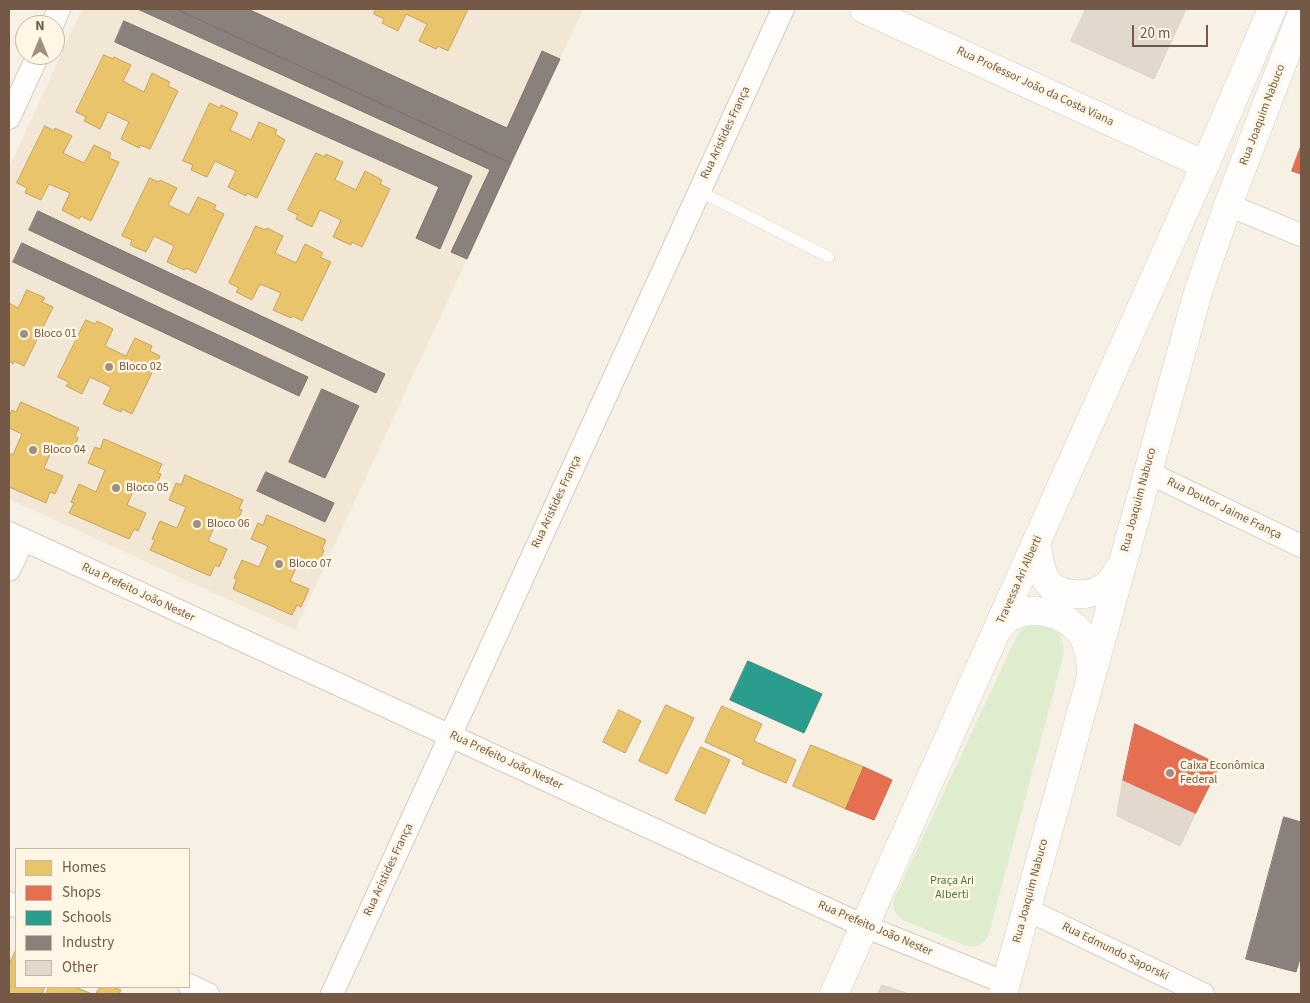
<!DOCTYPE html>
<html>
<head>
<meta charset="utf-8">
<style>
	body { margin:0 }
	#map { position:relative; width:1310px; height:1003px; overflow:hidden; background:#f6f0e5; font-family:"Source Sans 3",sans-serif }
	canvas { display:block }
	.frame { position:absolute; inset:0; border:10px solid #735946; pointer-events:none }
	.legend { position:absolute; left:15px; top:848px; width:175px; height:140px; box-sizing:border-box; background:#fff6e5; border:1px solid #c7b7a5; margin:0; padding:6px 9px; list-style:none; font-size:15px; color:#735946 }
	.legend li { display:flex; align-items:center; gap:10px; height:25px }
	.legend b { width:25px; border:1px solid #c7b7a5 }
	.north { position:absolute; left:15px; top:15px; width:50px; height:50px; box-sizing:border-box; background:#fff6e5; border:1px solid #c7b7a5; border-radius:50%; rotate:0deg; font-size:14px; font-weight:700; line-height:20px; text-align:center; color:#735946 }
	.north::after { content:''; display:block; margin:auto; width:18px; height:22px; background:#a18e7e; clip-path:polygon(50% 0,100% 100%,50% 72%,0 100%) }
	.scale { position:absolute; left:1132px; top:25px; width:76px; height:22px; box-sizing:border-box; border:2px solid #735946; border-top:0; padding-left:6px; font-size:15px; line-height:18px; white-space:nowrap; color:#735946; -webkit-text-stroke:4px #fff6e5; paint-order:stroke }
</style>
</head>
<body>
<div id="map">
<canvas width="1310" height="1003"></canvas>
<div class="frame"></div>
<ul class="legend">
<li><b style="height:14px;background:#e9c46a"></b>Homes</li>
<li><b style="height:14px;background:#e76f51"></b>Shops</li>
<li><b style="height:14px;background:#2a9d8f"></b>Schools</li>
<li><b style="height:14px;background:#8a817c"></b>Industry</li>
<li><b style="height:14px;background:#e2d8cd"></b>Other</li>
</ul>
<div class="north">N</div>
<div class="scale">20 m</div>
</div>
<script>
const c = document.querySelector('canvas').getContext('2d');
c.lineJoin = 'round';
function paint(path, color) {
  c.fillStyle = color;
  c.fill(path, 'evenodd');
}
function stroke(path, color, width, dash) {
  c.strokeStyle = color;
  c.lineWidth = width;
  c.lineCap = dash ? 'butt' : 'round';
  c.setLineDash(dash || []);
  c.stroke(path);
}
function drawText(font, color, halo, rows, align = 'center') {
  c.font = font + ' "Source Sans 3",sans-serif';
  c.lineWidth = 5;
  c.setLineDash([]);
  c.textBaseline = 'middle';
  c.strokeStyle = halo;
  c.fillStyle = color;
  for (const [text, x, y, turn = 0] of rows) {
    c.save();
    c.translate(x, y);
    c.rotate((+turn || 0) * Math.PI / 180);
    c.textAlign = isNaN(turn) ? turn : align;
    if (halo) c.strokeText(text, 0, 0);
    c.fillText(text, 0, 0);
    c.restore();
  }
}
paint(new Path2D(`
	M82,9H583L295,630L9,499V168Z`), '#f2e7d5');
paint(new Path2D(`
	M1031,624C1054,623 1066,632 1063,657L989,934C983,946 977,948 964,945L901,919C895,912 892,908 894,899L1015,640L1020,631Z`), '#dfedcf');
const homes = new Path2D(`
	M376,9H468L448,51L438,46L436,49L419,41L427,24L406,14L398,31L382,23L384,19L374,14Z
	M104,55L113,59L114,57L131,65L123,81L144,92L152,73L170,82L168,86L178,91L150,149L140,145L139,148L121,139L129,122L108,112L100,129L84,121L86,117L76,112Z
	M210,103L220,108L221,105L238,113L230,130L251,140L259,122L277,130L275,134L285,140L257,198L247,193L246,196L228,187L236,171L215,161L207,177L191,170L193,165L183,161Z
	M45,126L54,131L55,128L72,136L63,153L84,163L94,145L111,153L109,158L119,162L91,221L81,216L79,219L62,210L70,193L49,184L41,200L25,193L27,188L17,183Z
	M316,153L325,157L326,154L343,162L335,180L356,190L365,171L382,180L380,184L390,189L362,247L352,242L351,245L333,237L341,220L320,210L312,227L296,219L298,215L288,210Z
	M150,178L158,182L160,180L177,188L168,205L189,215L198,197L216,205L214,209L224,214L196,273L186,268L184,270L167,262L174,246L154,236L146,252L130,245L132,240L122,236Z
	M256,226L265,230L267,228L283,236L275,253L296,263L305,244L323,253L320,257L331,262L302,321L293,316L291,318L273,310L281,293L260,284L252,300L236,292L239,288L229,283Z
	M27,290L45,298L42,302L53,307L24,366L14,361L13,364L9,361V303L18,308Z
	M86,320L95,324L97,321L113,329L105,346L126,356L135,338L152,346L150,351L160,356L132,414L122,409L121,412L103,404L111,387L90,377L82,394L66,386L69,382L58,377Z
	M21,402L79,428L75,436L78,438L71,454L53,447L44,468L63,476L55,494L50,492L46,503L9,487V453L13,455L22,434L9,428V417L12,410L16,412Z
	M104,439L162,464L158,473L161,474L154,491L136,484L127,505L146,513L138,531L134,529L129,539L69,513L74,503L71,502L79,484L96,492L105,470L88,463L95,447L100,449Z
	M185,475L243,500L239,509L242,510L235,527L217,520L208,541L227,549L219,567L215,565L210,576L150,550L155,540L152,539L160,521L177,528L186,507L169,500L176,483L181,485Z
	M267,515L326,540L322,549L324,550L317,567L300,559L290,581L309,589L301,607L297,605L292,615L233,589L237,579L234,578L242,560L259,567L268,546L251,539L258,523L263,525Z
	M666,705L694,718L667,774L639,761Z
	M722,706L762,724L754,741L796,760L786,783L742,764L744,760L705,742Z
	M619,710L641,721L625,753L603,742Z
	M811,745L864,767L846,809L793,786Z
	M701,747L730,760L705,814L675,800Z
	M15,952L16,953V987H45L42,994H9L10,986H9V965Z
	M49,987H75L92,994H46Z
	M100,987H113L121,990L119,994H96Z`);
paint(homes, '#e9c46a');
stroke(homes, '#c6a45f', 1);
const shops = new Path2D(`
	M1301,146V174L1292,171Z
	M1135,724L1220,765L1195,814L1123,781Z
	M864,767L892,780L874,820L846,809Z`);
paint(shops, '#e76f51');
stroke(shops, '#c4684e', 1);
const schools = new Path2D(`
	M748,661L822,694L804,733L730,700Z`);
paint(schools, '#2a9d8f');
stroke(schools, '#408979', 1);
const industry = new Path2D(`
	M138,9H176L511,163L467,259L451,252L490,170Z
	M176,9H248L507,128L542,51L560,59L511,163Z
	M124,21L472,176L440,249L416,238L439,187L115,42Z
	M38,211L385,374L376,393L29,230Z
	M22,243L308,377L299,396L13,262Z
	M322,389L359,406L325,478L289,462Z
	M266,472L334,503L325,522L257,491Z
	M1284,817L1301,822V955L1296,972L1246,959Z`);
paint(industry, '#8a817c');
stroke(industry, '#83756c', 1);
const building = new Path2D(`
	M1086,9H1186L1154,79L1071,41Z
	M1123,781L1195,814L1180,846L1117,816Z
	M882,985L909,994H878Z`);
paint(building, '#e2d8cd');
stroke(building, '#dfd3c7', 1);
const service = new Path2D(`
	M699,191L829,257`);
const minor = new Path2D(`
	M52,25L59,9
	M9,118L38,55
	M1228,205L1301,235
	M1147,472L1301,546
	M9,533L864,926L1006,983
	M9,570L23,540
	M9,903L16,906
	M1026,909L1203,994
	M189,985L208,994
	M332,994L783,9`);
const tertiary = new Path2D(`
	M864,9L1205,165`);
const secondary = new Path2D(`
	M1036,542C1039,556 1040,576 1051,586C1065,597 1092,597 1106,586C1112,582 1116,573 1120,567
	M996,632C1000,628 1004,621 1009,618C1032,604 1067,613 1082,635C1089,646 1090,659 1091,672
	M834,994L1205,165L1272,9
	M1003,994L1198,292L1228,205L1301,15`);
stroke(service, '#d5cbc1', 12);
stroke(minor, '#d5cbc1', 24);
stroke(tertiary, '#d5cbc1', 29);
stroke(secondary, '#d6cdc2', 29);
stroke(service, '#fefdfb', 11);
stroke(minor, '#fefdfb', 22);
stroke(tertiary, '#fefdfb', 28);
stroke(secondary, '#fefdfb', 28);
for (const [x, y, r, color] of [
	[24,334,5,"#a18e7e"],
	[109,367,5,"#a18e7e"],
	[33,450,5,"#a18e7e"],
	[116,488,5,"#a18e7e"],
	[197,524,5,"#a18e7e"],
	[279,564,5,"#a18e7e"],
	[1170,773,5,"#a18e7e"]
]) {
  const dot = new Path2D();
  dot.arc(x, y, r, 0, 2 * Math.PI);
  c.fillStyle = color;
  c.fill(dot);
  stroke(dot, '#fff6e5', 2);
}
drawText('12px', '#735946', '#fff6e5', [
	["Rua Professor João da Costa Viana",1035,87,25],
	["Rua Joaquim Nabuco",1263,115,-69],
	["Rua Aristides França",726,133,-65],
	["Rua Joaquim Nabuco",1139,500,-75],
	["Rua Aristides França",557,502,-65],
	["Rua Doutor Jaime França",1224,509,26],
	["Travessa Ari Alberti",1020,580,-66],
	["Rua Prefeito João Nester",138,593,25],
	["Rua Prefeito João Nester",506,761,25],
	["Rua Aristides França",389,870,-65],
	["Rua Joaquim Nabuco",1031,891,-75],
	["Rua Prefeito João Nester",875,929,23],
	["Rua Edmundo Saporski",1115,952,26]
]);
drawText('12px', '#735946', '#fff6e5', [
	["Bloco 01",34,334],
	["Bloco 02",119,367],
	["Bloco 04",43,450],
	["Bloco 05",126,488],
	["Bloco 06",207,524],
	["Bloco 07",289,564],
	["Caixa Econômica",1180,766],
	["Federal",1180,780]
], 'left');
drawText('12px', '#4c793e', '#fff6e5', [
	["Praça Ari",952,881],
	["Alberti",952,895]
]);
</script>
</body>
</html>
